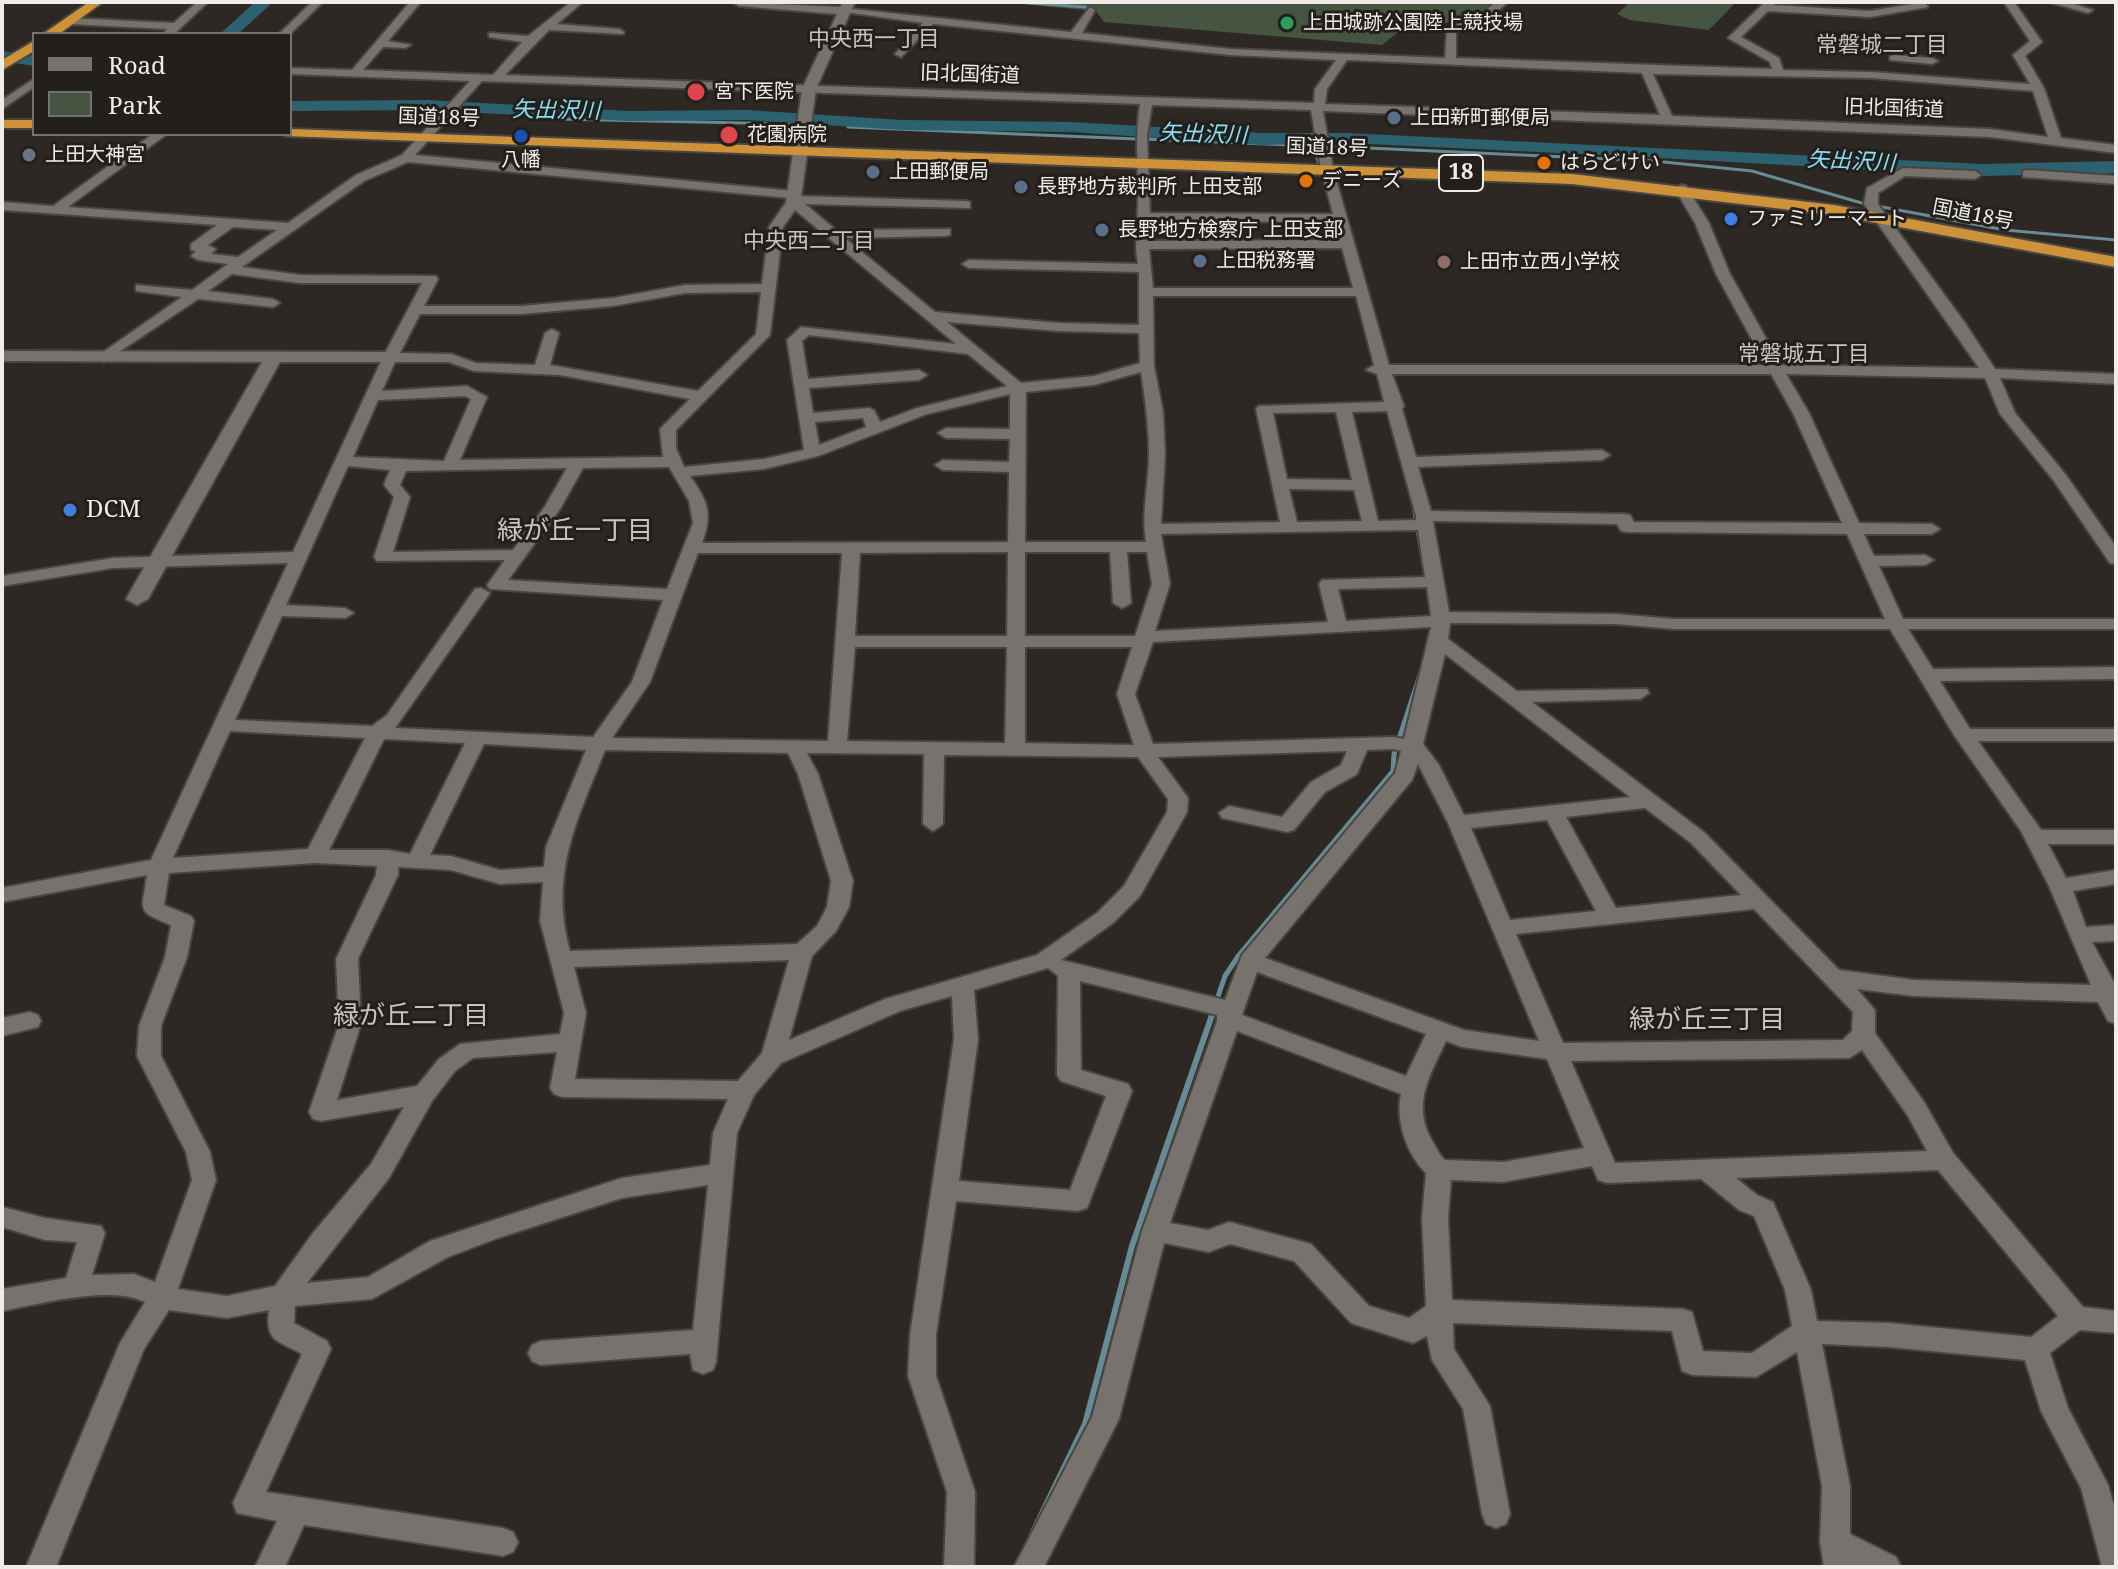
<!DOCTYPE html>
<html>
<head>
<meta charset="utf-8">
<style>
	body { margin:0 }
	#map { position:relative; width:2118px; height:1569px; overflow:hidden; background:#2d2824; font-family:"Noto Serif",serif }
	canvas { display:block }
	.frame { position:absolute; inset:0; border:4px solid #efecea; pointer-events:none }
	.legend { position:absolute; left:32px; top:32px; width:260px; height:104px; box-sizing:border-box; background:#231f1b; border:2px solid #75716e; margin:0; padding:10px 14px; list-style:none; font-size:24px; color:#efecea }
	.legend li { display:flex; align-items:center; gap:16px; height:40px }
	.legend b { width:40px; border:2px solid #75716e }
</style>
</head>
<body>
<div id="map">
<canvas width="2118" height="1569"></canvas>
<div class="frame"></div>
<ul class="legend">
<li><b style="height:10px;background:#77726d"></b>Road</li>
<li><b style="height:22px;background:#465541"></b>Park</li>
</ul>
</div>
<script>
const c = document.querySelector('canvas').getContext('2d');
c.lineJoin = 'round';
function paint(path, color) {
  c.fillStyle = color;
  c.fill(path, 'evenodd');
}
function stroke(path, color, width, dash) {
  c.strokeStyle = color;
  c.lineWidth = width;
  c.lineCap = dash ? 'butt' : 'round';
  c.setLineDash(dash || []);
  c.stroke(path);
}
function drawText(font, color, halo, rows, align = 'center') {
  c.font = font + ' "Noto Serif","Noto Sans JP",serif';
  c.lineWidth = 6;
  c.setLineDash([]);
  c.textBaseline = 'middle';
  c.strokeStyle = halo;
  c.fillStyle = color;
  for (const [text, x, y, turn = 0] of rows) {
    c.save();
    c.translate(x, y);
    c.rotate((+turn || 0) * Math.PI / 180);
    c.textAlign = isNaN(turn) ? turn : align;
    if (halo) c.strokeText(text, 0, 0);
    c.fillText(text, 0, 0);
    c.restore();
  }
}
paint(new Path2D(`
	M1000,2H1501C1467,23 1451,26 1412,21L1382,45L1104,22L1096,11Z
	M1630,2H1736L1709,30L1630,20L1617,14Z`), '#465541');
stroke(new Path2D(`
	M1017,2L1085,7
	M507,111L557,119L791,124
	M848,127L1137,139
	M1311,138L1319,164
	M1144,139L1316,146
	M1324,146L1654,161
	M1664,162L1752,171L1865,204
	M1877,206L2005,230L2116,240`), '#668b94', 3);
stroke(new Path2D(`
	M1413,503L1424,568`), '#668b94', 4);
stroke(new Path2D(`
	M1211,1017L1225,976L1239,955L1393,771L1394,754L1420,675`), '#668b94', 5);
stroke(new Path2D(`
	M1032,1534L1085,1424L1132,1246L1212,1015`), '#668b94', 6);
paint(new Path2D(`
	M255,2H273L238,34H220Z
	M2,51L34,56V66L2,61Z
	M428,100L628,111L747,110L902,120L1071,122L1262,133H1347L1982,164L2116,161V173L1982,176L1624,156L1347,143L1262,145L1071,132L902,130L747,120L628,121L428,110L290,111V101Z`), '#2c626f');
const street = new Path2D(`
	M197,2H208L174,34H163L167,29L69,24L64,21L69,18L174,23Z
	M312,2H323L290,34H279Z
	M410,2H421L388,41L411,45L405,48L383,47L363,70L493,75L522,42L489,37V33L528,36L571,2H583L557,24L619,29L624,32L623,34L549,30L505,75L1314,103L1315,89L1336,60L1230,55L933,24L901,57L895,54L923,23L838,11L843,8L1071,32L1090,7L1095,10L1082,33L1230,49L1445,58L1447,28L1476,18L1496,2H1508L1484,22L1456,32V58L1772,69L1770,62L1728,38L1765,2H1776L1774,5L1870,11L1925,2L1928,7L1870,17L1768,11L1741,37L1779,58L1783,70L1871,72L2030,84L2013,55L2030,41L2004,2H2014L2042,42L2025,56L2044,88L2061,138L2116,145V153L1990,137L1323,111L1333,169L1389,365H1766L1716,274L1695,223L1675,189L1681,185L1686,186L1709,223L1730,274L1781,365L1979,368L1864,204L1867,188L1903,168L1975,171L1981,175L1975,179L1905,176L1878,193V204L1965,323L1995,369L2116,374V384L2000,378L2015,413L2066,475L2116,547V564L2110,563L2054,481L2000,414L1985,378L1786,374L1809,413L1859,523L1932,524L1940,529L1932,534H1864L1874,556L1925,555L1934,560L1925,565L1879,566L1903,619H2116V629H1908L1933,669L2116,667V679L1940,681L1970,729H2116V741H1978L2041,830H2116V844H2048L2066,878L2116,870V884L2073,891L2086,927L2116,925V941L2092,942L2116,986V1024L2108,1021L2098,1002L1914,996L1857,989L1875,1010V1033L1924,1102L1953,1153L2083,1307L2116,1311V1333L2080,1330L2050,1353L2068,1408L2108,1485L2116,1513V1567H2102L2081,1488L2041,1411L2025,1360L1889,1347L1822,1344L1850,1486V1534L1896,1557L1901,1567H1824L1820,1542L1822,1486L1797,1352L1756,1377L1692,1375L1682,1371L1672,1331L1453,1323L1454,1349L1490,1406L1510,1514L1506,1524L1496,1528L1486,1524L1482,1514L1463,1409L1432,1360L1427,1336L1413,1343L1351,1323L1294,1261L1230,1244L1209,1252L1164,1243L1119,1419L1044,1567H1014L1092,1417L1142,1231L1217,1021V1015L1080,981L1081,1070L1128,1084L1132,1091L1087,1208L1078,1211L956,1201L936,1335V1376L975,1492L974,1567H944L947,1492L908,1376L910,1335L954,1039L952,996L900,1011L781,1063L754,1095L737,1133L716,1362L713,1370L703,1374L693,1370L690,1354L541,1365L532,1361L528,1353L532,1345L541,1341L693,1330L708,1185L622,1198L498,1238L448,1257L372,1299L295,1306L294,1323L327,1341L331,1349L266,1492L503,1528L513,1532L518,1542L513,1552L503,1556L304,1525L285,1567H255L277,1521L237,1513L233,1503L302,1354C277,1340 265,1342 269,1310L227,1318L169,1310L144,1349L56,1567H26L120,1343L145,1302C109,1285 41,1304 2,1311V1289L66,1278L77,1242L45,1240L2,1227V1207L45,1218L101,1226L105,1233L92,1275L134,1274L155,1282L192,1180L186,1152L137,1056L139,1026L165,957L171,925C135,910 142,912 147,875L2,902V888L151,860L288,563L113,568L2,586V576L113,558L293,552L383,357L422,283H300L232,274L208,291L273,299L280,303L273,307L198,299L104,362L97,358L99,355L182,297L136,291V285L192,290L228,264L198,260L191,256L196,251L191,250V244L217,225L2,210V202L53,206L153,134H167L68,207L288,223L356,175L402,155L470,81L290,74V68L352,70ZM1347,60L1642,73L1660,115L1325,104L1327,89ZM1653,74L1871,78L2033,91L2048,137L1990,129L1672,116ZM482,81L1140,104C1135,135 1138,163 1138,194C1139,218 1133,239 1138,264L969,260L962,264L969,268L1139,272V325L1059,323L935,312L845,238L945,236L950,235V229L836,230L805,204L970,208V202L965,201L800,196L794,191L415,155ZM1152,105L1311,110L1321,169L1333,214L1150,213L1147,135ZM408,162L789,198L769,227L762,284L685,285L613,298L521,306H424L438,279L436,276L300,275L242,267L364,181ZM795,210L956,344L801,327L787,340L804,450L764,459L684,467L676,448V430L770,335L783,227ZM1150,221L1335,222L1340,240L1148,241ZM233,227L277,230L238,257L211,254L216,249L208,245ZM1342,248L1353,288H1153L1149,249ZM761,292L756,334L698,391L550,365L559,333L552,329L545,333L535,365L476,363L451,354L400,353L420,314H521L613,306L685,293ZM1153,296H1356L1374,365L1366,370L1377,374L1384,402L1259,406L1256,409L1280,522L1161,524L1165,455L1163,412L1154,366ZM947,322L1059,331L1139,333L1140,363L1094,376L1021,383ZM809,335L968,354L1007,386L917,408L880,422L874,410L869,408L813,413L809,388L919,380L927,375L919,370L808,379L802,341ZM395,362H449L474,371L560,375L690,399L660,429L663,457L460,460L487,397L467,386L382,391ZM1141,372C1145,399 1149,426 1149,454C1149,483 1141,513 1146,542H1025L1026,392L1094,385ZM1392,374H1771L1793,413L1842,523L1634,522L1630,515L1624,514L1431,511L1418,467L1602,460L1610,455L1602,450L1416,457L1402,409L1404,406ZM1010,394V429L946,428L938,433L946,438L1010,439L1009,462L943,460L935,465L943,470L1009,472L1008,542L702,543C713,513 708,502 690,476L764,469L818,456L927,414ZM465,396L471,399L444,461L353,457L378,400ZM1387,411L1416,516V520L1378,521L1352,412ZM1336,412L1352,480L1287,479L1273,413ZM863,418L866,427L819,445L815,422ZM348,466L390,470L384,485L394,497L374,557L377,561L505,560L487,585L490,589L663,600L632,682L593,737L395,728L490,593L481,588L475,589L387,715L372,726L235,720L282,616L345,618L354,613L345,608L286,605ZM669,467L689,501L693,523L667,589L508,580L560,509L583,468ZM567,468L544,508L513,550L393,552L410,497L400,485L406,471ZM1289,489L1354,490L1362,521L1297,522ZM1433,521L1617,524L1621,531L1627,532L1847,534L1885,619H1674L1616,614L1449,612ZM1418,530L1425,577L1322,580L1319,584L1328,622L1155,631L1170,584L1161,534ZM1008,552L1007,636H855L860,553ZM1025,552H1110L1113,603L1122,608L1131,603L1127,552H1147L1152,584L1135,636H1025ZM698,553H842L828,741L612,738L650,682ZM1427,587L1431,616L1346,621L1338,589ZM1450,623L1616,624L1674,629H1890L1954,735L2021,831L2049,886L2091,985L1914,980L1839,970L1705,833L1532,702L1640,699L1649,693L1647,689L1517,691L1448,639ZM1431,627L1404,739L1393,737L1153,744L1135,694L1153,642ZM855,647H1007L1005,743L847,741ZM1025,647H1132L1117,694L1134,745L1025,743ZM1445,654L1630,797L1464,815L1439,765L1423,744ZM230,731L365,738L308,849L173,858ZM384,739L465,743L410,854L388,850H329ZM484,744L586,750L546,847L544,867L500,870L451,856L430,855ZM1393,749L1401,751L1395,773L1242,955L1225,1000L1061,960L1113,923L1140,896L1187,812L1188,798L1158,757L1347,751L1341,765L1311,782L1282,817L1229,806L1219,813L1222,818L1287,832L1294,830L1325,792L1357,774L1367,750ZM605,750L788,753L798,774L831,881L827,907L817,926L797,944L570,951C549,873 577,821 605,750ZM807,753L924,754L923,824L933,831L943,824L944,755L1138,757L1168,799L1167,812L1124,886L1097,913L1037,955L885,999L789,1040L812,956L836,931L849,907L853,881L818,774ZM1418,764L1448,823L1539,1041L1464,1030L1265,958L1412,780ZM1645,808L1691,843L1741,895L1616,908L1566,817ZM1547,820L1596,911L1510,920L1471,828ZM315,863L377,866L376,875L336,959L339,1024L309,1112L313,1119L321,1121L404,1107L371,1164L313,1233L275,1286L227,1296L178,1289L216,1180L210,1152L161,1056V1026L187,957L194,921L191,916L164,905L169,873ZM398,867L451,870L500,884L543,882L540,921L564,1013L560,1034L460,1044L439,1059L417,1086L337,1100L361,1024L358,959L398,875ZM1754,909L1853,1012L1852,1031L1843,1040L1563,1043L1516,934ZM789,960L762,1053L738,1081L575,1079L586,1013L574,967ZM1048,968L1058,976L1057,1075L1061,1081L1106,1096L1070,1190L959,1181L978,1039L974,990ZM1257,972L1426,1034L1406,1076L1242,1015ZM1237,1031L1401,1094C1395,1120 1407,1155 1426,1173L1422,1218L1426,1306L1409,1318L1369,1306L1311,1244L1229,1222L1208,1230L1170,1223ZM1446,1041L1462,1047L1547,1059L1584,1148L1503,1162L1445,1160C1438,1154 1436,1147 1431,1139C1412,1103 1430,1075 1446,1041ZM1862,1050L1908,1116L1927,1151L1615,1163L1571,1061L1849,1058ZM557,1052L550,1088L554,1094L562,1097L728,1099L713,1133L710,1165L622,1178L430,1241L368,1277L307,1283L389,1178L432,1101L455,1071L473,1058ZM1592,1166L1598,1180L1607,1183L1701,1179L1739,1210L1754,1216L1785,1290L1792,1326L1752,1353L1703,1351L1692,1312L1683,1309L1452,1300L1448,1218L1451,1180L1503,1182ZM1938,1170L2058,1316L2031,1337L1889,1323L1817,1321L1811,1290L1773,1202L1757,1195L1736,1178Z
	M2049,2H2068L2093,10L2088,13Z
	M1894,55L1932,58L1938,61L1932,64L1890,60V56Z
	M34,79V87L2,109V100Z
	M2027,170L2116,176V184L2023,177V171Z
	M30,1012L38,1015L41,1021L38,1027L2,1036V1018Z`);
const secondary = new Path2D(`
	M733,2L840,7L843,2H855L816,89L800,205L786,202L802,89L837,14L739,6Z
	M2,351L390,352L399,357L390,362H280L148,599L137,605L126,599L262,362L2,361Z`);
const highway = new Path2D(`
	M89,2H103L59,34H43Z
	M34,41V51L2,70V60Z
	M2,120H34V128H2Z
	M290,129L1572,174L1834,205L2116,257V267L1834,215L1572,184L285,136L290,134Z`);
stroke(street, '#494642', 4);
stroke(secondary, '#494642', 4);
stroke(highway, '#494642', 4);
paint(street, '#77726d');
paint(secondary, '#77726d');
paint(highway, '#ce9339');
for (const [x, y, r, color] of [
	[1287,23,8,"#2e9e5b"],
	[696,92,10,"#e0444e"],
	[1394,118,8,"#5c6f8a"],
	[729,135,10,"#e0444e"],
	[521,136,8,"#1a4fb4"],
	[29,155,8,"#6b7280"],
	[1544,163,8,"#e8710a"],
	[873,172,8,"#5c6f8a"],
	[1306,181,8,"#e8710a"],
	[1021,187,8,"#5c6f8a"],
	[1731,219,8,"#3f7fe0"],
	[1102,230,8,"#5c6f8a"],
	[1200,261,8,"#5c6f8a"],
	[1444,262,8,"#8d6e63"],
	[70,510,8,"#3f7fe0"]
]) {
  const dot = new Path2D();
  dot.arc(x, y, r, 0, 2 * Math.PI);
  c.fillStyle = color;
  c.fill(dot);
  stroke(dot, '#231f1b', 3);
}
drawText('20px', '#efecea', '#231f1b', [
	["上田城跡公園陸上競技場",1303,23],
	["宮下医院",714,92],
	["上田新町郵便局",1410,118],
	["花園病院",747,135],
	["上田大神宮",45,155],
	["八幡",521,160,"center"],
	["はらどけい",1560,163],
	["上田郵便局",889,172],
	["デニーズ",1322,181],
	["長野地方裁判所 上田支部",1037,187],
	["ファミリーマート",1747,219],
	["長野地方検察庁 上田支部",1118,230],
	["上田税務署",1216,261],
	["上田市立西小学校",1460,262]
], 'left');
drawText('20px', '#efecea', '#231f1b', [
	["旧北国街道",970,75,2],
	["旧北国街道",1894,109,2],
	["国道18号",439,118,2],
	["国道18号",1327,148,2],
	["国道18号",1973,215,11]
]);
drawText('22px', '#c9c3be', '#231f1b', [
	["中央西一丁目",874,40],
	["常磐城二丁目",1882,46],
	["中央西二丁目",809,242],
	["常磐城五丁目",1804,355]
]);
drawText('italic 22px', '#87e0f7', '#231f1b', [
	["矢出沢川",556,111,1],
	["矢出沢川",1203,135,2],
	["矢出沢川",1851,162,3]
]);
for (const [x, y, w] of [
	[1461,173,44]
]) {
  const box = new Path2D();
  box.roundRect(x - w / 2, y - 18, w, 36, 6);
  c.fillStyle = '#231f1b';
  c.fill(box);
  stroke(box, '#efecea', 2);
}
drawText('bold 22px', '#efecea', null, [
	["18",1461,173]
]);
drawText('24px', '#efecea', '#231f1b', [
	["DCM",86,510]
], 'left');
drawText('26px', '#c9c3be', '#231f1b', [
	["緑が丘一丁目",575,532],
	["緑が丘二丁目",411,1017],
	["緑が丘三丁目",1707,1021]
]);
</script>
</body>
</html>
